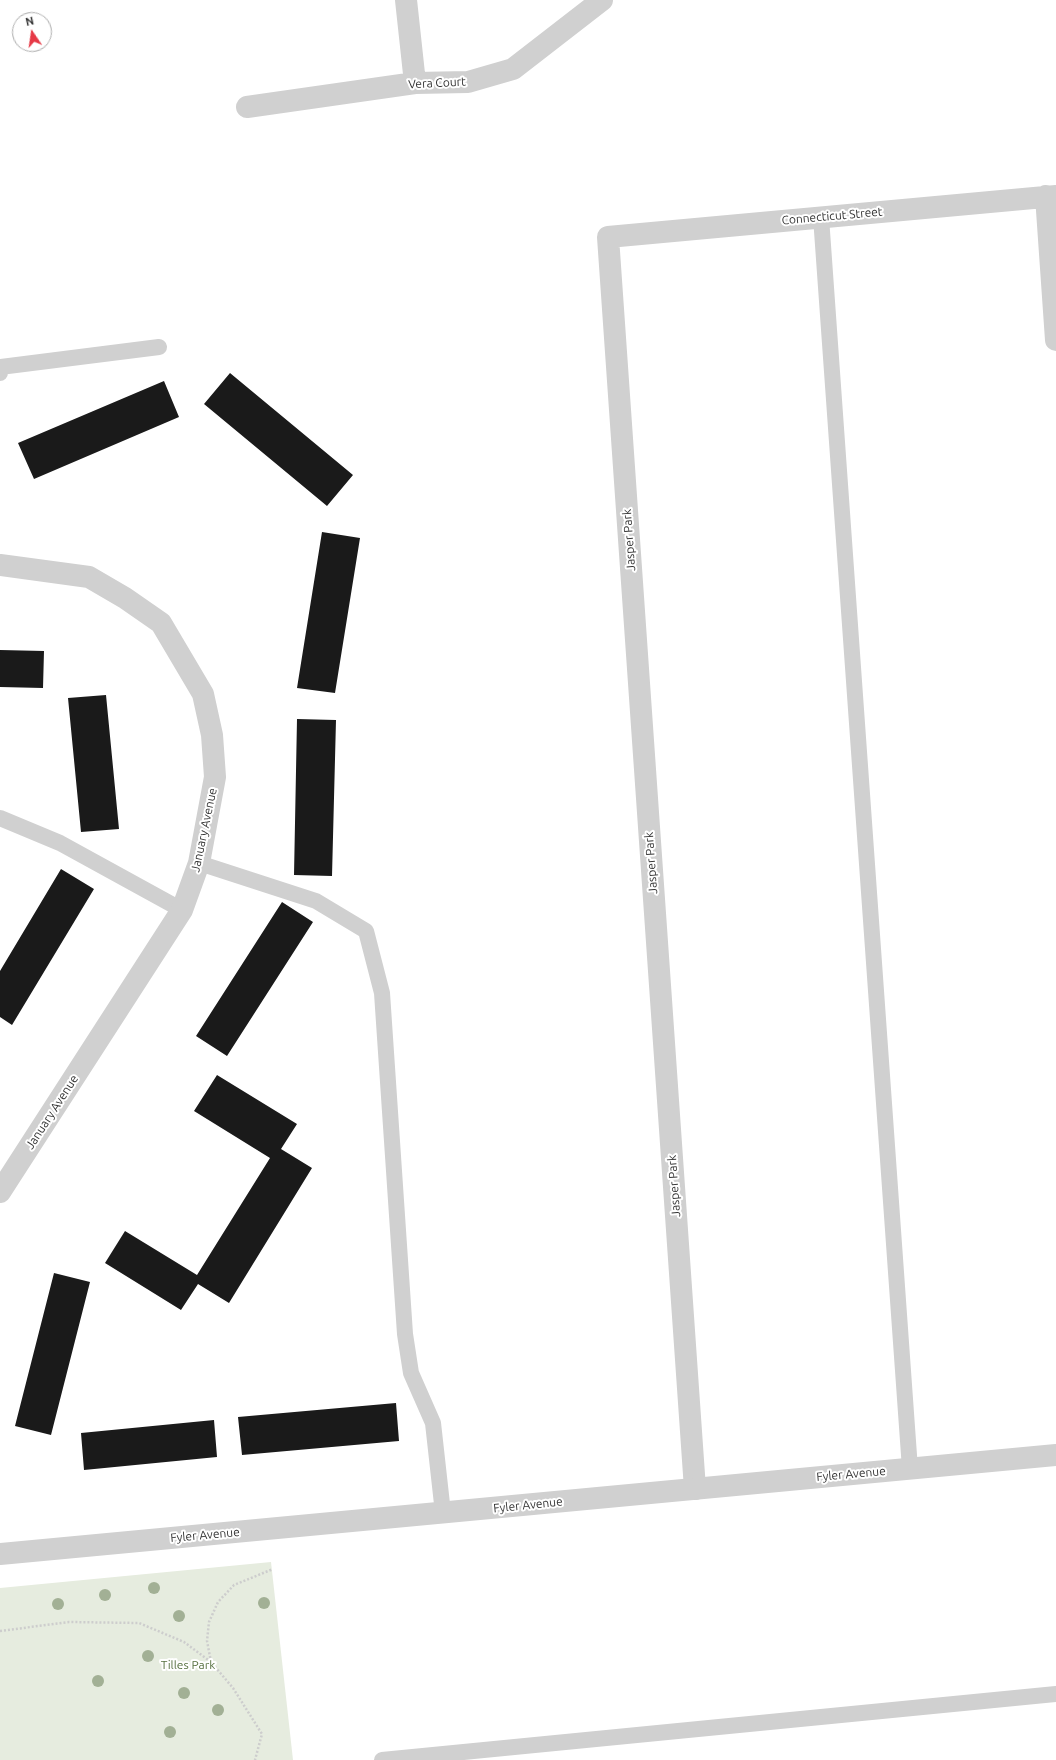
<!DOCTYPE html>
<html>
<head>
<meta charset="utf-8">
<style>
	body { margin:0 }
	#map { position:relative; width:1056px; height:1760px; overflow:hidden; background:#fff; font-family:Ubuntu,sans-serif }
	canvas { display:block }
	.north { position:absolute; left:12px; top:12px; width:40px; height:40px; box-sizing:border-box; background:#fff; border:1px solid #adadad; border-radius:50%; rotate:347deg; font-size:11px; font-weight:700; line-height:16px; text-align:center; color:#333 }
	.north::after { content:''; display:block; margin:auto; width:14px; height:18px; background:#e63946; clip-path:polygon(50% 0,100% 100%,50% 72%,0 100%) }
</style>
</head>
<body>
<div id="map">
<canvas width="1056" height="1760"></canvas>
<div class="north">N</div>
</div>
<script>
const c = document.querySelector('canvas').getContext('2d');
c.lineJoin = 'round';
function paint(path, color) {
  c.fillStyle = color;
  c.fill(path, 'evenodd');
}
function stroke(path, color, width, dash) {
  c.strokeStyle = color;
  c.lineWidth = width;
  c.lineCap = dash ? 'butt' : 'round';
  c.setLineDash(dash || []);
  c.stroke(path);
}
function drawText(font, color, halo, rows, align = 'center') {
  c.font = font + ' Ubuntu,sans-serif';
  c.lineWidth = 4;
  c.setLineDash([]);
  c.textBaseline = 'middle';
  c.strokeStyle = halo;
  c.fillStyle = color;
  for (const [text, x, y, turn = 0] of rows) {
    c.save();
    c.translate(x, y);
    c.rotate((+turn || 0) * Math.PI / 180);
    c.textAlign = isNaN(turn) ? turn : align;
    if (halo) c.strokeText(text, 0, 0);
    c.fillText(text, 0, 0);
    c.restore();
  }
}
paint(new Path2D(`
	M271,1562L293,1760H0V1588Z`), '#e6ecdf');
paint(new Path2D(`
	M230,373L353,475L327,506L204,404Z
	M164,381L179,417L34,479L18,443Z
	M322,532L360,538L335,693L297,688Z
	M0,650L44,651L43,688L0,687Z
	M106,695L119,829L81,832L68,698Z
	M297,719L336,720L332,876L294,875Z
	M61,869L94,889L12,1025L0,1017V971Z
	M282,902L313,922L227,1056L196,1036Z
	M217,1075L297,1124L281,1149L312,1168L229,1303L198,1284L181,1310L105,1263L125,1231L197,1275L270,1158L194,1111Z
	M54,1273L90,1282L51,1435L15,1426Z
	M396,1403L399,1441L242,1455L238,1417Z
	M214,1420L217,1457L84,1470L81,1433Z`), '#1a1a1a');
stroke(new Path2D(`
	M0,1631L69,1622L139,1623L184,1642L211,1662L233,1688L262,1734L255,1760
	M211,1662L207,1641L209,1622L218,1602L234,1585L273,1569`), '#cdcdcd', 2.5, [2, 2]);
stroke(new Path2D(`
	M821,217L910,1469
	M0,373V367L159,347
	M0,818L60,843L182,910
	M199,863L316,901L366,931L382,993L405,1334L411,1373L433,1423L443,1513
	M382,1760L1056,1694`), '#d0d0d0', 16);
stroke(new Path2D(`
	M406,0L415,83
	M247,107L415,83L468,82L513,69L602,0
	M1046,196L1056,340
	M0,565L89,577L125,598L161,623L203,694L212,735L215,777L199,863L182,910L0,1192
	M695,1489L608,237L1056,196`), '#d0d0d0', 22);
stroke(new Path2D(`
	M0,1554L1056,1455`), '#d0d0d0', 22);
c.fillStyle = '#a2b095';
for (const [x, y] of [
	[154,1588],
	[105,1595],
	[264,1603],
	[58,1604],
	[179,1616],
	[148,1656],
	[98,1681],
	[184,1693],
	[218,1710],
	[170,1732]
]) {
  c.beginPath();
  c.arc(x, y, 6, 0, 2 * Math.PI);
  c.fill();
}
drawText('12px', '#333', '#fff', [
	["Vera Court",437,83,-3],
	["Connecticut Street",832,216,-5],
	["Jasper Park",629,540,-94],
	["January Avenue",204,830,-78],
	["Jasper Park",651,863,-94],
	["January Avenue",52,1112,-57],
	["Jasper Park",674,1186,-94],
	["Fyler Avenue",851,1474,-5],
	["Fyler Avenue",528,1505,-6],
	["Fyler Avenue",205,1535,-5]
]);
drawText('12px', '#56703f', '#fff', [
	["Tilles Park",188,1665]
]);
</script>
</body>
</html>
